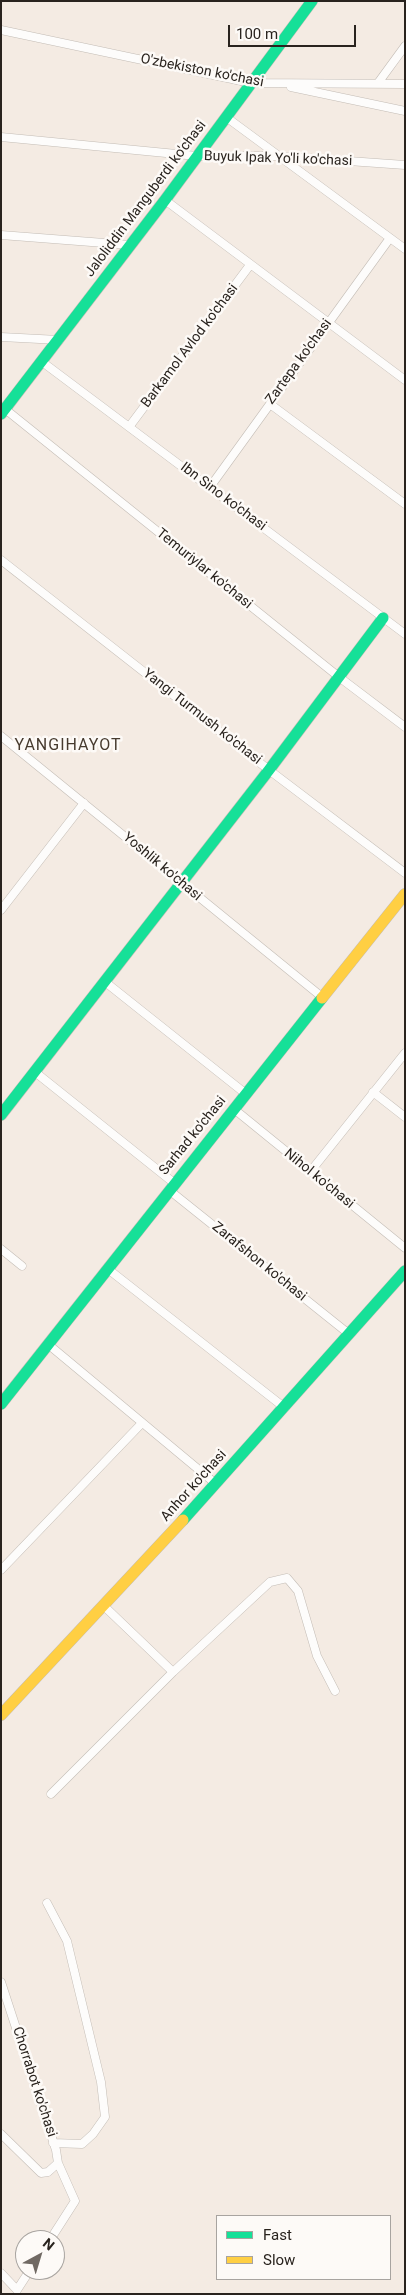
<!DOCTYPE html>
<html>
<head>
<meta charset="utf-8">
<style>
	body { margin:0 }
	#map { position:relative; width:406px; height:2295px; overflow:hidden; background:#f4ebe3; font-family:Roboto,sans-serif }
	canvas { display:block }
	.frame { position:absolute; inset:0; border:2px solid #29231e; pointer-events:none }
	.legend { position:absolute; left:216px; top:2215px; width:175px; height:65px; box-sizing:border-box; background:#fdfaf7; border:1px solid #a8a4a0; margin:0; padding:6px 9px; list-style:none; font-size:15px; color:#29231e }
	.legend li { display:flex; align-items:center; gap:10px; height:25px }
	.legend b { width:25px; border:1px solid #a8a4a0 }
	.north { position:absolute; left:15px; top:2230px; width:50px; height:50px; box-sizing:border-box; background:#fdfaf7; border:1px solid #a8a4a0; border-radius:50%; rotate:39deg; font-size:14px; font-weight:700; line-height:20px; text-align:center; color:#29231e }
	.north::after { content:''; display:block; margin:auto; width:18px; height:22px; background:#706963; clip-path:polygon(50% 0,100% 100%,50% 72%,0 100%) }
	.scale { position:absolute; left:228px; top:25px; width:128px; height:22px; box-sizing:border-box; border:2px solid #29231e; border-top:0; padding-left:6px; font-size:15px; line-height:18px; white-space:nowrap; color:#29231e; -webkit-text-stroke:4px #fdfaf7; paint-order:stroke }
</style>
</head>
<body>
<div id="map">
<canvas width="406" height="2295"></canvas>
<div class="frame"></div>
<ul class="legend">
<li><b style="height:6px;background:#16e098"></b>Fast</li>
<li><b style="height:6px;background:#ffcf43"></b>Slow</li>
</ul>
<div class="north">N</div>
<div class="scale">100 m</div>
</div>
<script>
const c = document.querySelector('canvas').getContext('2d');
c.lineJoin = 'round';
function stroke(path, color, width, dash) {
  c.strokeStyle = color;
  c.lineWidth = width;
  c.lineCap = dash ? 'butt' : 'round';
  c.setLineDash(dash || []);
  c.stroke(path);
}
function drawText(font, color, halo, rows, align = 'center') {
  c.font = font + ' Roboto,sans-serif';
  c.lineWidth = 5;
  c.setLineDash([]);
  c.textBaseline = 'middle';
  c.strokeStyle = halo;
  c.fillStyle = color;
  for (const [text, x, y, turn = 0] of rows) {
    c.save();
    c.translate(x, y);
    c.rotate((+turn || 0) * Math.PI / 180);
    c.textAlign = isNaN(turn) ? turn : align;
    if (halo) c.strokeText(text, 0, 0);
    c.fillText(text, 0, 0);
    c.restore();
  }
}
const street = new Path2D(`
	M1,30L251,83L405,84
	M378,83L405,46
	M291,87L405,111
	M226,117L405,249
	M1,137L197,156H278L405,165
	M165,200L405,380
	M1,235L130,245
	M1,337L59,340
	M41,361L405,634
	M270,404L405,504
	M5,409L339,677L405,727
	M129,427L250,265
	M210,487L390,238
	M1,560L269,770L405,873
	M1,736L322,997
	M1,910L84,803
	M104,981L246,1094
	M35,1072L174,1183
	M373,1092L405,1117
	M234,1109L405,1248
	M310,1172L405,1053
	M169,1190L349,1334
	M1,1249L22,1266
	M108,1269L285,1408
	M49,1345L216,1484
	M1,1570L142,1423
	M105,1607L173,1672
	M51,1794L173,1672L270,1582L287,1578L298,1591L317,1656L335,1691
	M47,1903L67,1941L101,2082L105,2117L93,2134L82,2144L53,2143
	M1,1982L56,2150L58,2163L48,2172L41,2173L1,2134
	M50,2240L75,2201L58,2163
	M1,2273L17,2290L30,2270`);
const fast = new Path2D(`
	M1,414L165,200L312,1
	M1,1115L269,770L383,618
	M1,1404L322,998
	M183,1520L405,1271`);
const slow = new Path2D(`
	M322,998L405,894
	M1,1715L183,1520`);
stroke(street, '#c3bcb5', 9);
stroke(fast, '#c3bcb5', 12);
stroke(slow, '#c3bcb5', 12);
stroke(street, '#fdfcfb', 8);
stroke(fast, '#16e098', 11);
stroke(slow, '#ffcf43', 11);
drawText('14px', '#29231e', '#fdfaf7', [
	["O'zbekiston ko'chasi",202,71,11],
	["Buyuk Ipak Yo'li ko'chasi",278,159,2],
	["Jaloliddin Manguberdi ko'chasi",146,199,-53],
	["Barkamol Avlod ko'chasi",190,346,-53],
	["Zartepa ko'chasi",299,362,-54],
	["Ibn Sino ko'chasi",223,497,37],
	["Temuriylar ko'chasi",204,569,39],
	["Yangi Turmush ko'chasi",202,717,38],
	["Yoshlik ko'chasi",162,867,40],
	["Sarhad ko'chasi",193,1136,-51],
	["Nihol ko'chasi",319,1179,39],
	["Zarafshon ko'chasi",259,1262,39],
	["Anhor ko'chasi",194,1486,-48],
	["Chorrabot ko'chasi",34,2082,72]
]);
c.letterSpacing = '1px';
drawText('16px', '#473b2f', '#fdfaf7', [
	["YANGIHAYOT",68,746]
]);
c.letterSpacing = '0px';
</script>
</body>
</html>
